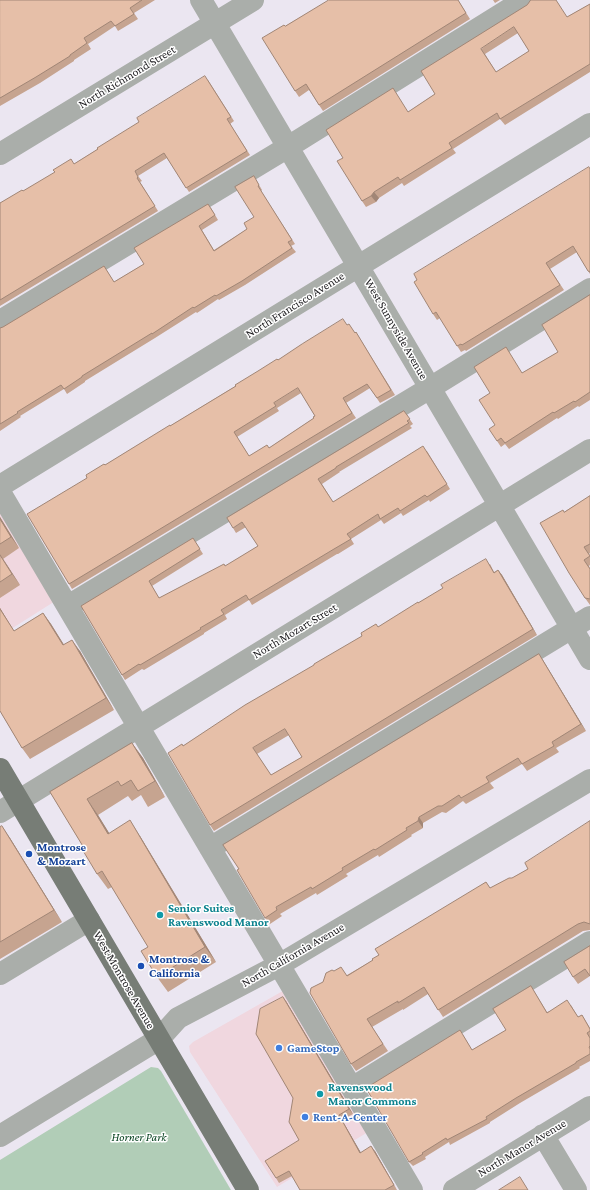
<!DOCTYPE html>
<html>
<head>
<meta charset="utf-8">
<style>
	body { margin:0 }
	canvas { display:block; background:#ebe6f1 }
</style>
</head>
<body>
<canvas width="590" height="1190"></canvas>
<script>
const c = document.querySelector('canvas').getContext('2d');
c.lineJoin = 'round';
function paint(path, color) {
  c.fillStyle = color;
  c.fill(path, 'evenodd');
}
function stroke(path, color, width, dash) {
  c.strokeStyle = color;
  c.lineWidth = width;
  c.lineCap = dash ? 'butt' : 'round';
  c.setLineDash(dash || []);
  c.stroke(path);
}
function drawText(font, color, halo, rows, align = 'center') {
  c.font = font + ' "Crimson Pro",serif';
  c.lineWidth = 3;
  c.setLineDash([]);
  c.textBaseline = 'middle';
  c.strokeStyle = halo;
  c.fillStyle = color;
  for (const [text, x, y, turn = 0] of rows) {
    c.save();
    c.translate(x, y);
    c.rotate((+turn || 0) * Math.PI / 180);
    c.textAlign = isNaN(turn) ? turn : align;
    if (halo) c.strokeText(text, 0, 0);
    c.fillText(text, 0, 0);
    c.restore();
  }
}
paint(new Path2D(`
	M0,495L60,598L0,636Z
	M288,988L373,1129L277,1187L190,1052L189,1046L193,1042Z`), '#f0d7df');
paint(new Path2D(`
	M151,1067L158,1068L161,1071L231,1190H0V1160Z`), '#b1cdb7');
stroke(new Path2D(`
	M201,0L590,659
	M0,154L253,0
	M0,321L288,147L524,0
	M0,486L590,124
	M0,492L412,1190
	M68,606L430,388L590,289
	M0,812L590,450
	M210,848L590,617
	M0,974L89,920
	M352,1088L590,942
	M543,1135L576,1190
	M0,1136L159,1039L178,1018L279,965L590,780
	M454,1190L590,1107`), '#aaaeaa', 22);
stroke(new Path2D(`
	M0,769L248,1190`), '#777d76', 22);
paint(new Path2D(`
	M0,0H155L134,13L138,19L118,31L115,26L88,44L91,49L74,60V61L40,83L0,106Z
	M458,0L470,19L323,111L309,90L299,97L295,91L285,26Z
	M493,0H500L495,3Z
	M590,4V72L505,125L500,119L453,149L456,153L404,186L402,183L379,198L376,202L366,207L362,201L343,158L408,112L435,94L527,5L567,17ZM518,33L529,51L496,72L485,54Z
	M208,80L234,121L230,124L250,155L189,192L167,158L138,176L142,181L140,182L158,211L0,306V203L23,191L74,164Z
	M590,169V274L577,252L550,269L564,290L466,351L465,350L461,352L440,318L437,320L433,314Z
	M254,176L262,190L261,191L295,244L291,246L296,252L245,285L219,300L218,299L197,313L196,312L155,338L85,381V382L67,394L64,389L20,416L21,417L0,431V328L3,327L104,266L114,282L144,264L211,208L218,220L202,230L214,250L247,229L254,217Z
	M590,295V400L579,407L578,406L558,419L557,418L509,449L505,444L501,447L497,441L495,425L522,373L558,352Z
	M347,325L355,333L356,332L359,337L395,395L380,403L370,388L346,403L356,418L72,589L69,584L87,478L105,465L170,426L278,360ZM301,393L315,416L314,418L269,448L249,456L237,437L279,411L277,408Z
	M404,411L413,424L410,426L412,428L339,472H340L322,484L333,502L427,451L450,489L430,502L429,500L403,516L401,513L384,524L381,520L351,539L354,544L338,554H337L252,605L249,600L225,615L227,619L204,633V634L144,670L142,669L125,680L81,606L193,538L203,554L152,586L159,598L226,566L258,546L246,527L236,533L233,528Z
	M590,496V553L589,554L590,555V565L589,566L590,568V605L585,598L564,512Z
	M0,517L19,548L3,559L20,585L0,598Z
	M490,564L494,572L498,570L502,575L537,635L214,831L210,825L183,746L418,603ZM289,735L302,757L271,775L257,754Z
	M0,608L14,631L43,613L51,624L64,645L80,651L114,710L30,759L22,748L0,711Z
	M539,654L586,731L556,748L559,752L527,771L522,764L490,783L494,788L466,804L463,801L446,813L442,812L423,823V828L411,835L412,836L379,857L378,855L346,874L348,876L317,895L316,893L280,914L282,916L270,924L265,918Z
	M132,743L143,758L165,797L148,807L141,795L132,801L128,796L98,815L109,833L140,836L216,962L168,992L157,977L148,947L112,887L108,889L97,874L84,848L50,792Z
	M590,821V930L583,931L443,1017L428,994L403,1010V1009L372,1027L388,1051L356,1071L351,1064L323,982L347,975L373,960L379,955L486,882L490,888L512,878L528,869Z
	M0,827L10,838L62,922L0,959Z
	M590,946V976L578,984L573,977Z
	M534,991L547,1012L571,1005L578,1017L582,1015L590,1028V1061L579,1067L580,1068L520,1103L490,1122V1123L450,1145L449,1142L425,1157L426,1159L413,1166L409,1162L463,1035L472,1050L506,1030Z
	M286,1001L353,1114L342,1120L361,1153L375,1151L397,1190H300L292,1176L279,1183L276,1178L299,1140L293,1098Z`), '#c6a490');
paint(new Path2D(`
	M374,192L379,198L376,202L371,196Z
	M0,517L19,548L11,537L0,519Z
	M0,554L20,585L12,574Z
	M498,570L502,575L537,635L533,629Z
	M0,608L21,643L0,609Z
	M43,613L51,624L71,656L63,645Z
	M72,640L80,651L114,710L106,698Z
	M539,654L543,660L586,731L581,724Z
	M132,743L143,758L165,797L155,781Z
	M87,799L98,815L119,849L108,834Z
	M419,817L423,823V828L418,821Z
	M130,820L140,836L216,962L205,947Z
	M2,826L10,838L62,922L54,910Z
	M283,997L286,1001L353,1114L349,1109Z
	M339,1115L342,1120L364,1158L360,1153Z
	M371,1146L375,1151L397,1190L394,1185Z`), '#a18676');
const building = new Path2D(`
	M0,0H142L130,8L134,14L115,26L111,21L84,38L87,43L70,55V56L36,77L0,98Z
	M329,0H458L466,13L319,105L306,84L295,91L262,38L284,25L285,26Z
	M531,0H556L567,17L590,4V64L500,119L497,113L449,143L452,148L400,180L398,177L374,192L371,196L362,201L337,161L343,158L326,130L393,88L408,112L435,94L421,71L527,5ZM514,27L529,51L496,72L481,49Z
	M205,76L231,117L227,119L247,151L186,188L164,153L135,171L138,177L137,178L155,206L0,300V203L22,190L23,191L55,172L53,170L71,159L74,164L98,149L97,148L139,122L137,118Z
	M589,167L590,169V272L588,271L573,246L546,263L560,285L462,345L461,344L457,346L436,312L433,314L414,282L417,280L414,274Z
	M254,176L259,185L258,186L292,240L288,242L292,248L242,281L216,296L215,295L194,308L193,307L152,334V333L82,376V377L64,389L61,385L17,412L18,413L0,424V328L3,327L104,266L114,282L144,264L134,248L208,204L215,215L199,226L214,251L247,229L244,223L254,217L235,187Z
	M590,295V392L575,402L574,401L554,413L553,412L505,443L501,438L497,441L489,429L495,425L479,400L490,393L474,367L506,347L522,373L558,352L542,325Z
	M343,319L347,325L349,324L355,333L356,332L391,390L377,398L367,384L343,398L352,413L69,584L27,514L87,478L86,475L104,464L105,465L170,425V426L236,386L235,385L258,371L277,359L278,360L302,344ZM298,388L315,416L313,417L314,418L269,448L267,445L249,456L234,432L276,406L274,403Z
	M404,411L410,419L407,421L409,423L336,467V468L318,479L333,502L423,446L447,484L427,497L425,495L400,511L398,508L380,519L378,514L347,534L351,539L334,549L249,600L246,595L221,610L224,614L200,628L201,629L140,665L139,664L122,675L81,606L193,538L200,549L149,581L159,598L224,564L225,566L258,546L242,522L233,528L227,518Z
	M590,496V544L584,547L590,556L584,560L590,569V599L585,598L569,573L540,523L563,510L564,512Z
	M0,519L11,537L0,544Z
	M0,555L12,574L0,582Z
	M486,559L494,573L498,570L533,629L210,825L168,753L182,744L183,746L245,705L314,665V664L362,636L361,633L376,624L378,627L418,602V603L443,588L441,585ZM285,729L302,757L271,775L253,748Z
	M0,609L14,631L43,613L63,645L72,640L106,698L22,748L0,711Z
	M539,654L581,724L552,742L554,746L522,764L518,758L486,777L489,782L461,798L459,795L442,806H438L419,817L418,821L406,828L407,830L375,850L374,849L342,868L343,870L312,889L311,887L276,907L277,910L265,918L237,870L239,869L223,845Z
	M132,743L155,781L138,791L131,780L121,786L118,781L87,799L108,834L130,820L205,947L157,977L141,951L148,947L102,871L97,874L82,849L84,848L50,792Z
	M590,821V924L584,922L578,924L438,1010L424,987L398,1003V1001L367,1019L383,1044L351,1064L310,993L311,988L323,982L326,973L332,970L334,971L341,967L347,976L373,960L372,959L379,955L375,949L486,882L490,888L509,878H512L528,869L525,863Z
	M2,826L54,910L0,942V827Z
	M590,946V976L585,969L573,977L564,962Z
	M531,986L547,1013L567,1000L578,1017L582,1015L590,1029V1031L587,1033L590,1038V1046L589,1047L590,1049V1054L576,1062V1063L516,1098L486,1117L487,1119L447,1140L446,1138L422,1153L423,1154L409,1162L366,1088L460,1030L472,1050L506,1030L493,1009Z
	M283,997L349,1109L339,1115L360,1153L371,1146L394,1185L385,1190H300L289,1171L276,1178L265,1161L299,1140L289,1122L293,1098L256,1034L260,1009Z
	M520,1177L528,1190H499Z`);
paint(building, '#e6bfa8');
stroke(building, '#a18676', 1);
for (const [x, y, r, color] of [
	[29,854,4,"#1a4fb4"],
	[160,915,4,"#0f9aa8"],
	[141,966,4,"#1a4fb4"],
	[279,1048,4,"#3f7fe0"],
	[320,1094,4,"#0f9aa8"],
	[305,1117,4,"#3f7fe0"]
]) {
  const dot = new Path2D();
  dot.arc(x, y, r, 0, 2 * Math.PI);
  c.fillStyle = color;
  c.fill(dot);
  stroke(dot, '#fff', 1.5);
}
drawText('12px', '#1c1b1e', '#fff', [
	["North Richmond Street",127,77,-31],
	["North Francisco Avenue",295,305,-32],
	["West Sunnyside Avenue",396,329,60],
	["North Mozart Street",295,631,-31],
	["North California Avenue",293,955,-30],
	["West Montrose Avenue",124,980,60],
	["North Manor Avenue",522,1148,-31]
]);
drawText('bold 12px', '#164399', '#fff', [
	["Montrose",37,847],
	["& Mozart",37,861],
	["Montrose &",149,959],
	["California",149,973]
], 'left');
drawText('bold 12px', '#0d838f', '#fff', [
	["Senior Suites",168,908],
	["Ravenswood Manor",168,922],
	["Ravenswood",328,1087],
	["Manor Commons",328,1101]
], 'left');
drawText('bold 12px', '#366cbe', '#fff', [
	["GameStop",287,1048],
	["Rent-A-Center",313,1117]
], 'left');
drawText('italic 12px', '#013e1b', '#fff', [
	["Horner Park",139,1137]
]);
</script>
</body>
</html>
